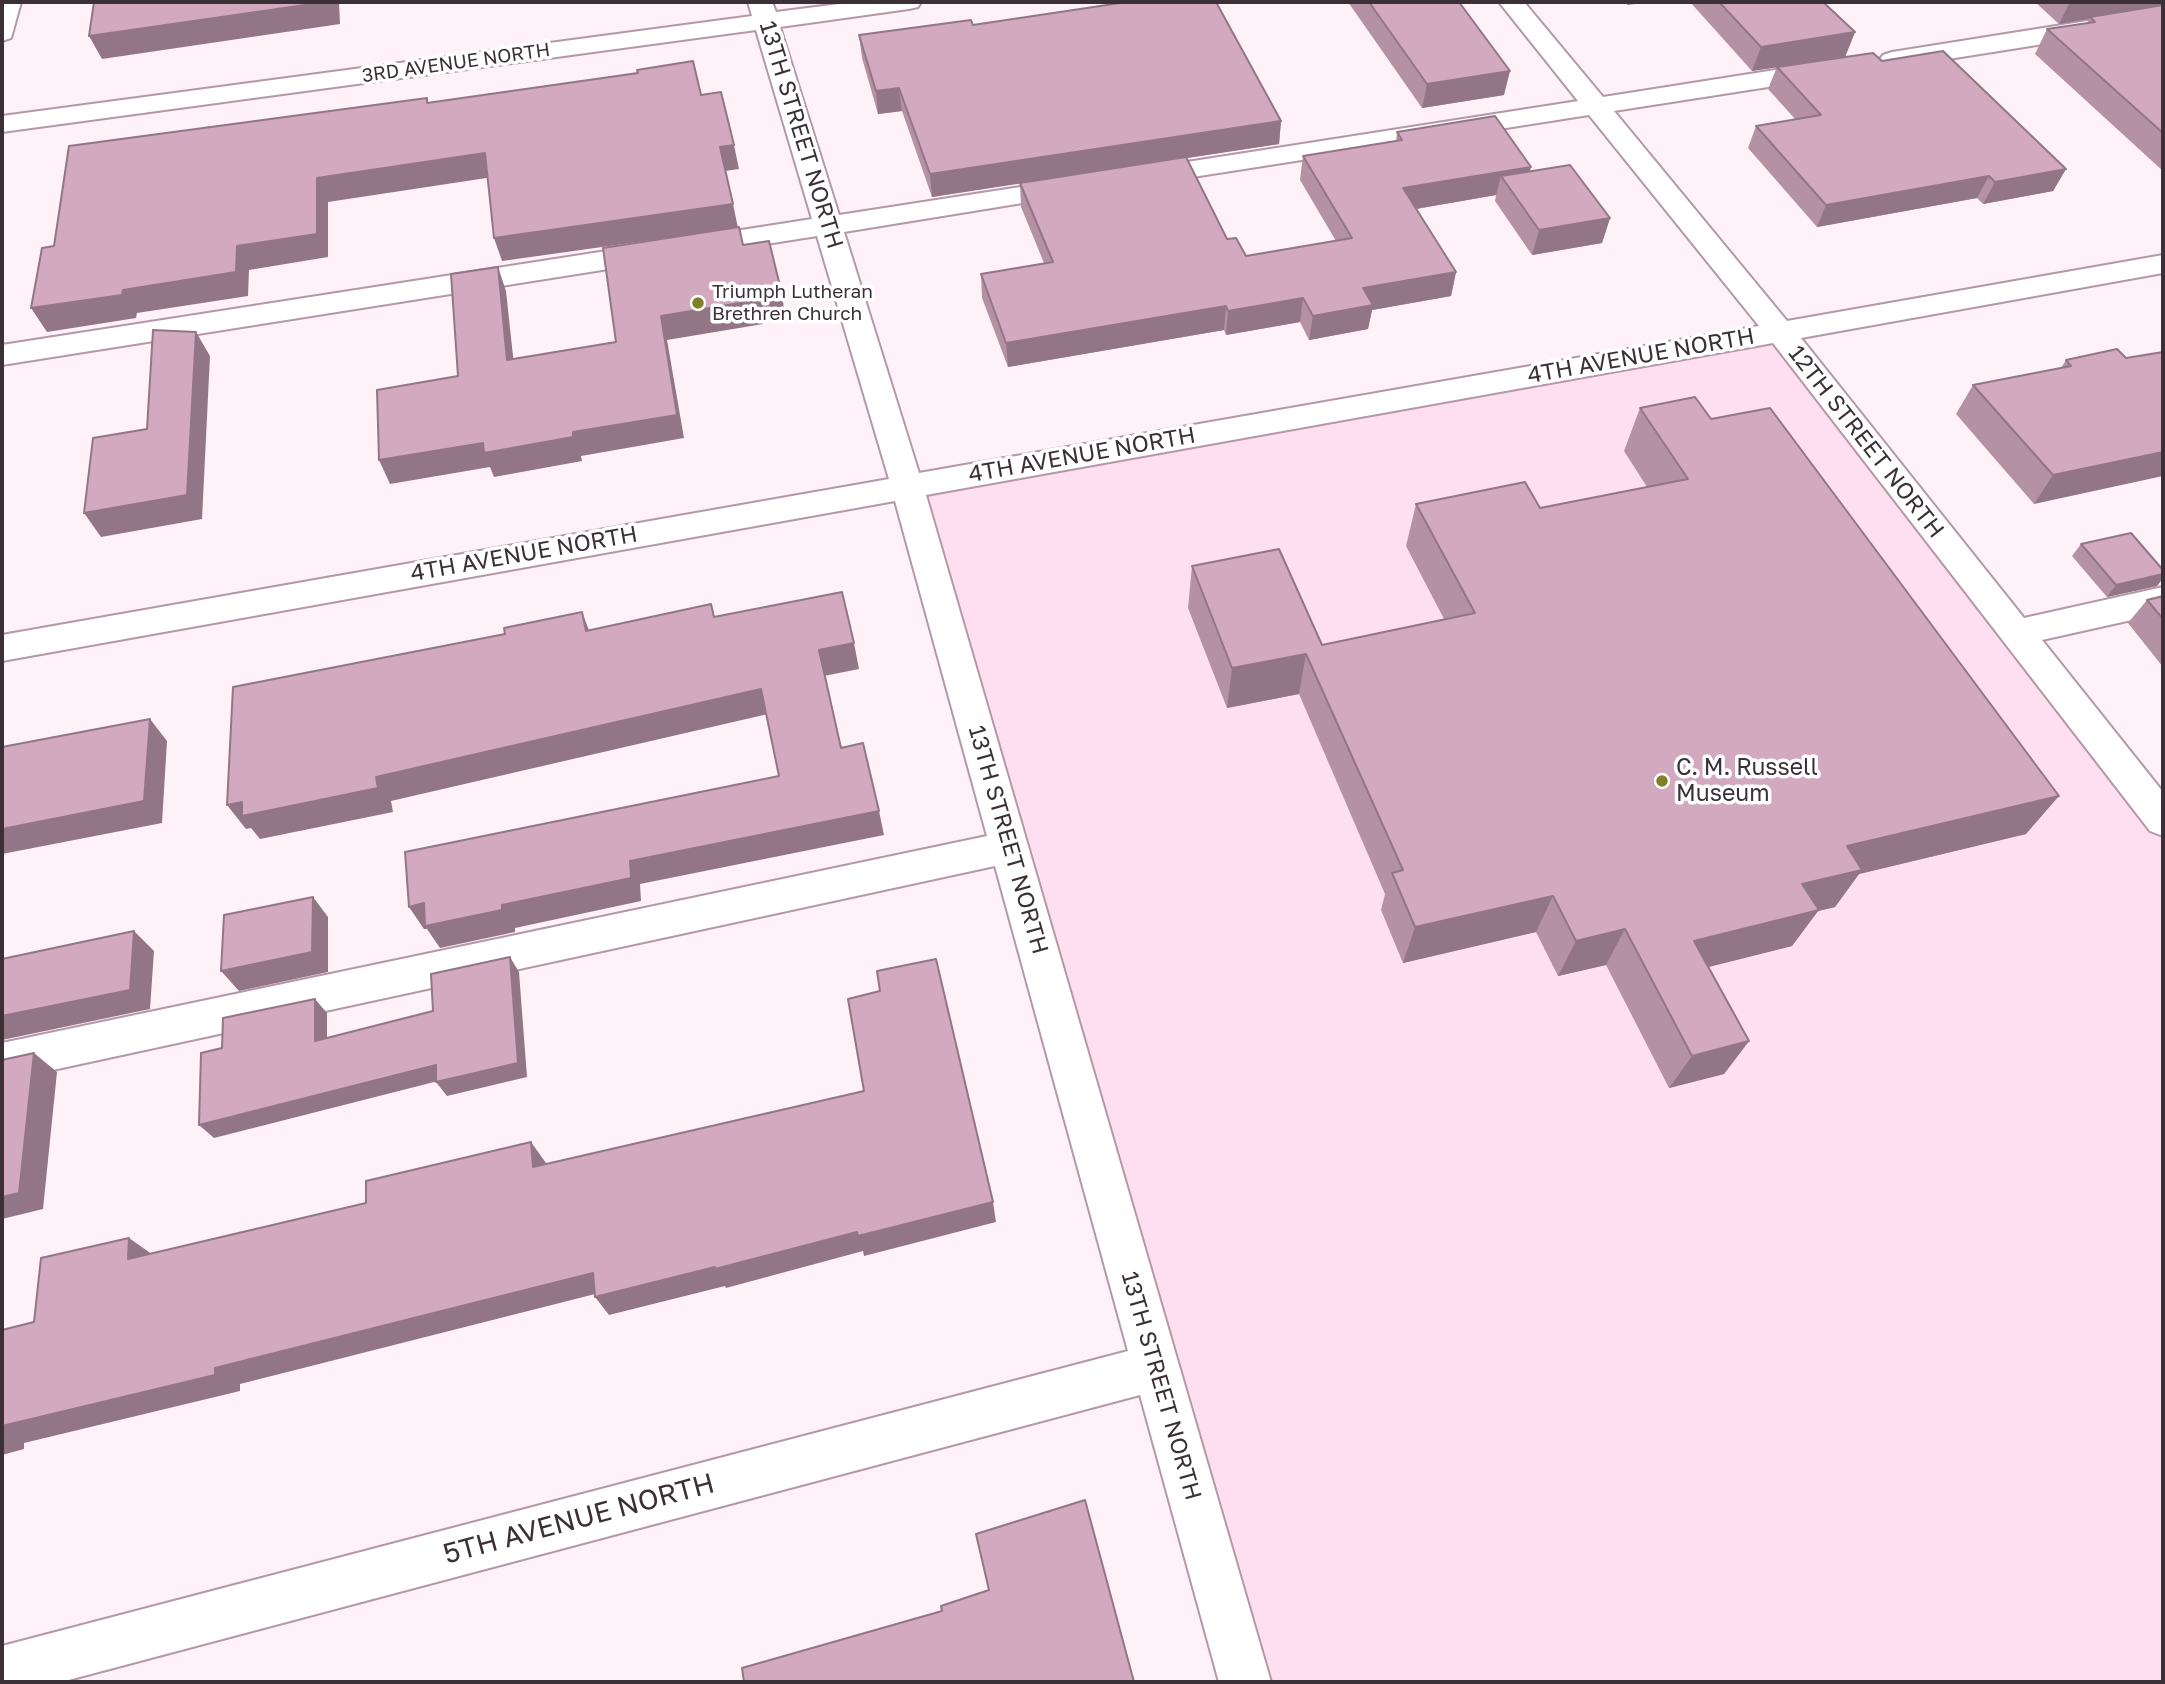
<!DOCTYPE html>
<html>
<head>
<meta charset="utf-8">
<style>
	body { margin:0 }
	#map { position:relative; width:2165px; height:1684px; overflow:hidden; background:#fef1f8; font-family:"Golos Text",sans-serif }
	canvas { display:block }
	.frame { position:absolute; inset:0; border:4px solid #3b3036; pointer-events:none }
</style>
</head>
<body>
<div id="map">
<canvas width="2165" height="1684"></canvas>
<div class="frame"></div>
</div>
<script>
const c = document.querySelector('canvas').getContext('2d');
c.lineJoin = 'round';
function paint(path, color) {
  c.fillStyle = color;
  c.fill(path, 'evenodd');
}
function stroke(path, color, width, dash) {
  c.strokeStyle = color;
  c.lineWidth = width;
  c.lineCap = dash ? 'butt' : 'round';
  c.setLineDash(dash || []);
  c.stroke(path);
}
function drawText(font, color, halo, rows, align = 'center') {
  c.font = font + ' "Golos Text",sans-serif';
  c.lineWidth = 7;
  c.setLineDash([]);
  c.textBaseline = 'middle';
  c.strokeStyle = halo;
  c.fillStyle = color;
  for (const [text, x, y, turn = 0] of rows) {
    c.save();
    c.translate(x, y);
    c.rotate((+turn || 0) * Math.PI / 180);
    c.textAlign = isNaN(turn) ? turn : align;
    if (halo) c.strokeText(text, 0, 0);
    c.fillText(text, 0, 0);
    c.restore();
  }
}
paint(new Path2D(`
	M1780,332L2163,820V1682H1245L907,486Z`), '#fedfef');
const minor = new Path2D(`
	M748,2H772L776,12L855,2H921L918,7L909,9L780,27L839,215L1072,179L1082,181L1086,187L1082,193L1072,195L844,232L919,473L1759,326L1589,115L1142,185L1132,183L1128,177L1132,171L1142,169L1578,101L1499,2H1524L1603,97L1826,62L1835,64L1839,70L1835,76L1826,78L1614,111L1787,321L2163,255V273L1801,338L2024,618L2163,587V613L2042,640L2163,792V836L2150,831L1773,343L926,495L1271,1682H1219L1140,1395L61,1682H2V1646L1128,1351L995,866L2,1081V1043L987,836L895,501L2,661V635L889,479L817,236L2,365V345L812,219L756,30L2,132V116L752,16Z
	M2163,9V25L1892,68L1883,65L1879,60L1883,55L1892,52Z`);
const major = new Path2D(`
	M2,2H21L11,38L2,41Z`);
stroke(minor, '#b598a8', 4);
stroke(major, '#b598a8', 4);
paint(minor, '#fff');
paint(major, '#fff');
paint(new Path2D(`
	M1348,2H1459L1504,95L1422,108Z
	M1690,2H1823L1855,32L1845,57L1752,71Z
	M2035,2H2163V171L2035,54L2047,29L2087,23L2089,19L2059,24Z
	M973,25L1281,121L1279,144L1186,158L1227,239L1246,256L1336,241L1300,180L1303,156L1396,141L1397,132L1531,167L1529,171L1610,218L1602,243L1532,255L1495,201L1496,195L1416,209L1456,272L1451,296L1372,310L1368,329L1309,340L1300,322L1226,335L1224,330L1008,367L982,298L981,274L1044,263L1021,207L1020,183L932,197L902,111L878,114L862,58L859,35Z
	M1882,61L2066,169L2053,191L1983,204L1977,198L1817,227L1748,148L1756,126L1796,120L1768,89L1777,67Z
	M2163,352L2034,504L1956,414L1973,385L2061,368L2066,360L2126,358Z
	M1640,408L1711,419L2026,834L1859,874L1835,907L1818,911L1792,946L1709,967L1749,1041L1724,1074L1669,1088L1606,965L1558,976L1536,932L1403,963L1381,910L1385,894L1299,694L1227,708L1188,608L1192,566L1322,645L1444,619L1406,546L1416,504L1540,508L1647,487L1624,451Z
	M2081,544L2163,570V578L2157,586L2107,597L2072,556Z
	M2163,596V667L2128,623L2147,600Z`), '#b591a4');
paint(new Path2D(`
	M326,2H339L340,24L102,59L89,36Z
	M1628,2H1649L1627,5Z
	M2070,2H2163V8L2090,17L2089,19L2059,24Z
	M1855,32L1845,57L1752,71L1761,47Z
	M1510,71L1504,95L1422,108L1427,84Z
	M899,88L902,111L878,114L876,91Z
	M1281,121L1279,144L932,197L930,174Z
	M734,145L739,169L725,171L720,147Z
	M485,153L493,177L328,202V257L249,270L248,296L137,313L136,318L47,332L31,308L237,246L317,178Z
	M1531,167L1524,191L1501,176L1496,195L1398,212L1403,188Z
	M2066,169L2053,191L1983,204L1995,182Z
	M1989,176L1977,198L1817,227L1826,205Z
	M733,204L738,228L502,261L494,238Z
	M1610,218L1602,243L1532,255L1539,230Z
	M498,267L506,291L516,384L507,360Z
	M1456,272L1451,296L1372,310L1368,329L1309,340L1313,316L1363,288Z
	M781,290L785,314L762,318L763,324L667,340L684,438L581,456L582,461L494,477L490,467L390,484L379,460L483,443L573,432L661,316L757,294Z
	M1303,298L1300,322L1226,335L1228,311Z
	M1226,306L1224,330L1008,367L1006,343Z
	M196,332L210,356L202,519L101,537L84,513L187,495Z
	M2163,452V476L2034,504L2053,475Z
	M2163,574V578L2157,586L2107,597L2116,585Z
	M582,612L592,638L586,631Z
	M854,643L859,669L824,676L819,650Z
	M1306,654L1299,694L1227,708L1232,668Z
	M761,689L768,714L391,801L393,812L260,839L251,828L246,829L227,805L376,777Z
	M150,719L167,741L162,823L2,854V829Z
	M2059,796L2026,834L1859,874L1835,907L1818,911L1792,946L1672,976L1694,941L1802,884L1847,846Z
	M879,811L884,835L640,884L641,901L515,928V932L440,948L427,929H424L409,907L424,903L502,905L630,861Z
	M1553,896L1536,932L1403,963L1415,927Z
	M313,897L328,917V972L239,991L221,971Z
	M1625,929L1606,965L1558,976L1576,941Z
	M134,931L154,951L150,1009L2,1040V1016Z
	M510,957L519,972L527,1077L447,1096L436,1082Z
	M315,999L327,1013V1055L315,1041Z
	M1749,1041L1724,1074L1669,1088L1692,1056Z
	M34,1053L57,1072L43,1209L2,1219V1197Z
	M436,1065L446,1079L214,1138L199,1125Z
	M531,1142L546,1163L548,1188L533,1167Z
	M993,1202L996,1222L864,1256L863,1251L726,1288L725,1286L609,1315L595,1297L857,1232Z
	M129,1238L156,1257L128,1259Z
	M593,1273L607,1291L240,1384V1391L24,1443V1449L2,1455V1426L215,1368Z`), '#937686');
const building = new Path2D(`
	M94,2H326L89,36Z
	M1127,2H1216L1281,121L930,174L899,88L876,91L859,35L971,20L973,25Z
	M1369,2H1459L1510,71L1427,84Z
	M1719,2H1823L1855,32L1761,47Z
	M2163,5V133L2047,29L2095,22L2090,17Z
	M1943,51L2066,169L1995,182L1989,176L1826,205L1756,126L1821,115L1777,67L1873,53L1882,61Z
	M693,61L701,95L721,92L734,145L720,147L733,204L494,238L485,153L317,178V234L237,246L236,272L123,290L122,295L31,308L42,248L54,246L69,146L427,98V103L638,73L637,70Z
	M1495,116L1531,167L1403,188L1456,272L1363,288L1373,305L1313,316L1303,298L1228,311L1226,306L1006,343L981,274L1053,262L1020,183L1186,157L1227,239L1236,238L1246,256L1352,238L1303,156L1402,140L1397,132Z
	M1570,165L1610,218L1539,230L1501,176Z
	M739,227L743,245L769,241L781,290L757,294L758,300L661,316L677,415L573,432V437L484,453L483,443L379,460L377,390L458,376L451,274L498,267L507,360L616,342L603,248Z
	M153,330L196,332L187,495L84,513L93,438L147,429Z
	M2117,349L2126,358L2163,352V452L2053,475L1973,385L2071,366L2066,360Z
	M1695,397L1711,419L1770,408L2059,796L1847,846L1862,870L1802,884L1819,910L1694,941L1749,1041L1692,1056L1625,929L1576,941L1553,896L1415,927L1392,873L1403,870L1306,654L1232,668L1192,566L1279,549L1322,645L1475,613L1416,504L1525,482L1540,508L1688,479L1640,408Z
	M2131,533L2163,570V574L2116,585L2081,544Z
	M842,592L854,643L819,650L841,748L863,743L879,811L630,861L631,878L502,905V910L425,926L424,903L409,907L405,852L779,776L761,689L376,777L378,788L242,816V802L227,805L233,687L505,634L504,628L582,612L586,631L711,604L714,617Z
	M2163,596V619L2147,600Z
	M150,719L144,801L2,829V747Z
	M313,897L312,952L221,971L224,915Z
	M134,931L130,990L2,1016V959Z
	M510,957L518,1063L436,1082V1065L199,1125L201,1053L222,1048L223,1018L315,999V1041L433,1011L431,974Z
	M936,959L993,1202L858,1236L857,1232L715,1269V1267L595,1297L593,1273L215,1368V1375L2,1426V1330L34,1322L41,1258L129,1238L128,1259L366,1203V1181L531,1142L533,1167L864,1091L848,999L880,991L877,971Z
	M34,1053L19,1193L2,1197V1060Z
	M1085,1500L1134,1682H744L742,1668L942,1611L941,1606L989,1590L976,1534Z`);
paint(building, '#d2a9bf');
stroke(building, '#937686', 2);
for (const [x, y, r, color] of [
	[698,303,7,"#818028"],
	[1662,781,7,"#818028"]
]) {
  const dot = new Path2D();
  dot.arc(x, y, r, 0, 2 * Math.PI);
  c.fillStyle = color;
  c.fill(dot);
  stroke(dot, '#fff', 2.5);
}
drawText('19px', '#3b3036', '#fff', [
	["3RD AVENUE NORTH",456,63,-8]
]);
drawText('19px', '#3b3036', '#fff', [
	["Triumph Lutheran",712,292],
	["Brethren Church",712,314]
], 'left');
drawText('23px', '#3b3036', '#fff', [
	["13TH STREET NORTH",801,135,73],
	["4TH AVENUE NORTH",1641,356,-10],
	["12TH STREET NORTH",1866,442,52],
	["4TH AVENUE NORTH",1082,455,-10],
	["4TH AVENUE NORTH",524,554,-10],
	["13TH STREET NORTH",1008,840,74],
	["13TH STREET NORTH",1161,1386,74]
]);
drawText('23px', '#3b3036', '#fff', [
	["C. M. Russell",1676,768],
	["Museum",1676,794]
], 'left');
drawText('28px', '#3b3036', '#fff', [
	["5TH AVENUE NORTH",579,1519,-15]
]);
</script>
</body>
</html>
